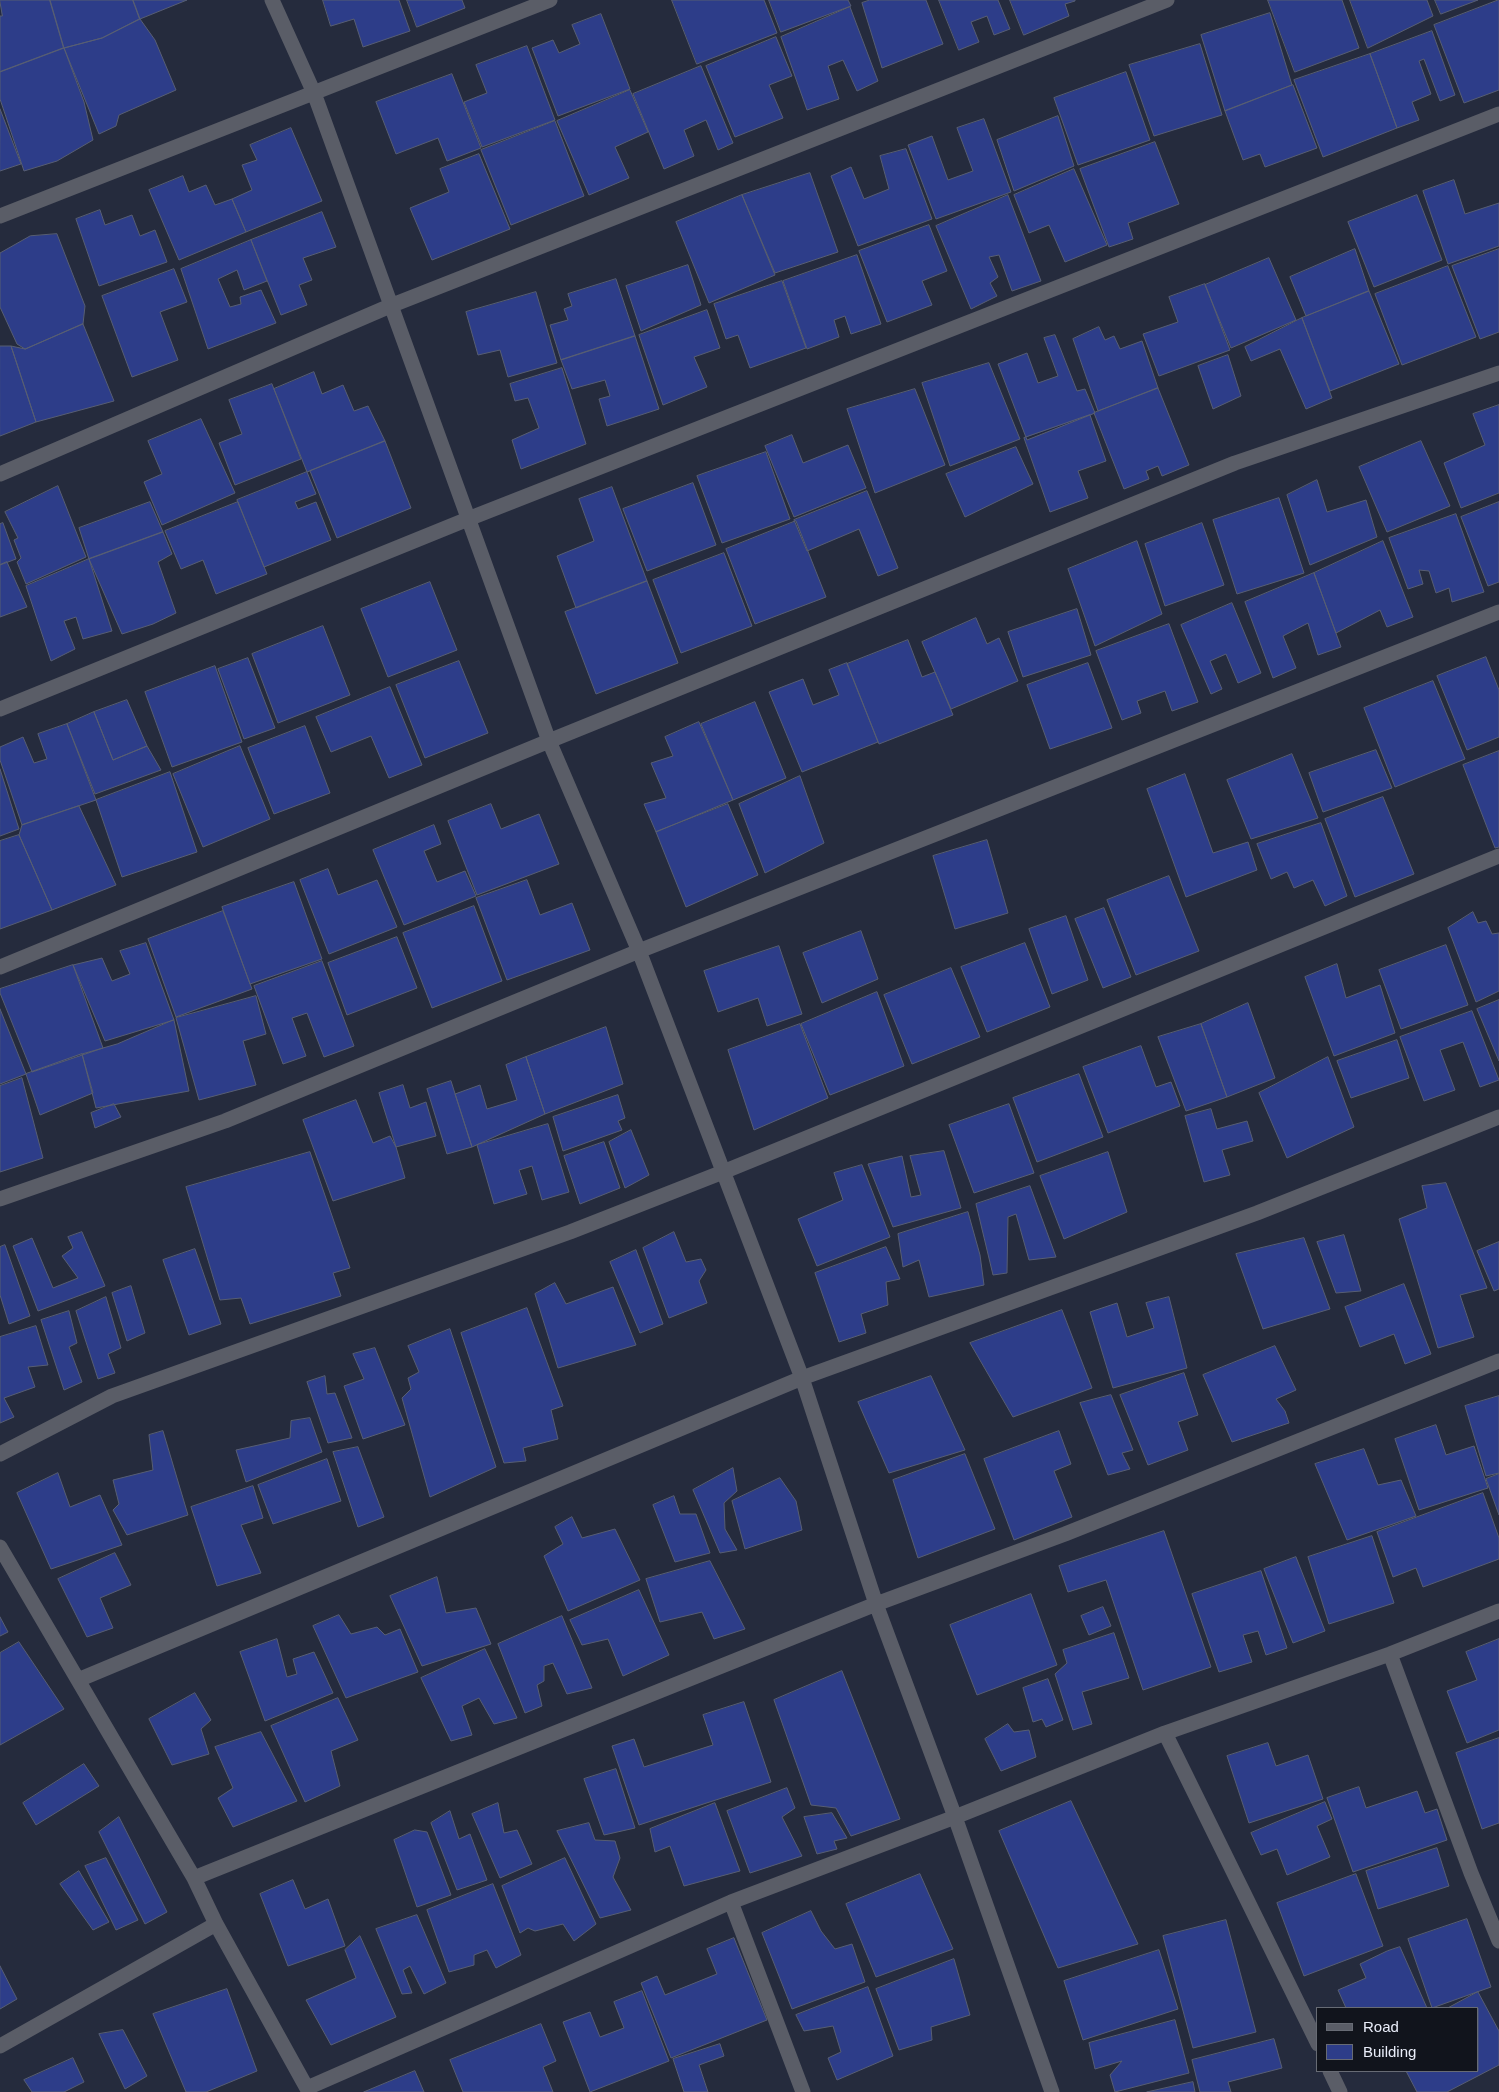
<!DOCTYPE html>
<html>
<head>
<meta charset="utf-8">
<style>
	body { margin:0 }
	#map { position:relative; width:1499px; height:2092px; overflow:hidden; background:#252b3d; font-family:Helvetica,sans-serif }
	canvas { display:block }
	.legend { position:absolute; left:1316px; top:2007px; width:162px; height:65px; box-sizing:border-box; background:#11141c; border:1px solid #676b74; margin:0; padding:6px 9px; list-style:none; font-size:15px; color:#e9edf9 }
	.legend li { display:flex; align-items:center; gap:10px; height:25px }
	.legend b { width:25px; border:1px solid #676b74 }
</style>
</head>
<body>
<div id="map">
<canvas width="1499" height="2092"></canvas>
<ul class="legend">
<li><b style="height:6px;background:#5a5d67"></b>Road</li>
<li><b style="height:14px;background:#2d3d89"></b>Building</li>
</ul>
</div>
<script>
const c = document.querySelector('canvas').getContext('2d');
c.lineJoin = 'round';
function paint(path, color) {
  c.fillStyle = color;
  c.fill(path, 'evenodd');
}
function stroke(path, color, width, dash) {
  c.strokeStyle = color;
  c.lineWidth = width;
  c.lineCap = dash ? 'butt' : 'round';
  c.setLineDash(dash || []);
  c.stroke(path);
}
const building = new Path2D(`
	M0,0H50L64,48L0,72V16H2Z
	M50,0H133L140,19L102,38L64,48Z
	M133,0H187L140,19Z
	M323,0H399L410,31L363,47L354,19L331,26Z
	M407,0H462L465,8L417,27Z
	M672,0H764L777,33L697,64Z
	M769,0H848L851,6L781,32Z
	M870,0H926L943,44L882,68L862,3Z
	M939,0H998L1010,29L994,35L987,16L971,22L979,42L959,50Z
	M1010,0H1075V1L1065,4L1069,16L1024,35Z
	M1268,0H1342L1359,48L1295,72Z
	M1350,0H1427L1433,16L1368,48Z
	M1435,0H1478L1441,14Z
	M1499,0V90L1464,103L1434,25Z
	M850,7L878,81L857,91L843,60L828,66L839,99L807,110L781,37Z
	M1270,13L1292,85L1225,111L1201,35Z
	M601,14L630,89L558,116L532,48L553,40L559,53L580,44L572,25Z
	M140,19L155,40L176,90L119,115L116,126L99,134L64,48L102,38Z
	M1432,31L1455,95L1440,101L1424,59L1419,61L1431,94L1412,102L1419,120L1397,128L1370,54Z
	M776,37L792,76L769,85L783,118L735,137L706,66Z
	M1200,44L1222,115L1154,136L1129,65Z
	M527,46L555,120L482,147L464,102L487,93L476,65Z
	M64,48L84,102L93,140L57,161L24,171L0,99V72Z
	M1370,54L1397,128L1323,157L1294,80Z
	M701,66L733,143L718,150L706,120L684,130L694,156L664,169L633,94Z
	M1126,72L1150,140L1078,165L1054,98Z
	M452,74L481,148L447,161L438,138L396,154L376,102Z
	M1293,85L1317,148L1265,167L1260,154L1243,160L1225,111Z
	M630,90L648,132L615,147L629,178L589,195L557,121Z
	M0,109L21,164L0,171Z
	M1058,116L1074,166L1014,191L997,140Z
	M984,119L1011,192L936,219L908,145L932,136L948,180L973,171L957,128Z
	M555,121L584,196L511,225L481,150Z
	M291,128L322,201L246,232L232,199L252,190L242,165L257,160L250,145Z
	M1155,142L1179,204L1128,223L1133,239L1109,247L1080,169Z
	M906,149L932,219L858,246L831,176L851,167L864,199L889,189L880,156Z
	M479,154L510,229L432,260L410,208L449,192L440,169Z
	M1074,169L1107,245L1065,262L1049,225L1029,233L1014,195Z
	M810,173L838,252L775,273L742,195Z
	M183,176L189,192L206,185L215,205L232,199L246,232L179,260L149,190Z
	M1454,180L1465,214L1499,203V246L1448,264L1423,191Z
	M742,195L775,275L709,303L676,222Z
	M1008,195L1041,281L1012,291L999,255L989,257L998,277L990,283L997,296L971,309L936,226Z
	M1417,195L1442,260L1374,287L1348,222Z
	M100,210L105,225L132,215L140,236L155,230L167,262L99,286L76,219Z
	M322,212L336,247L303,258L312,280L299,285L307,305L281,315L251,240Z
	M929,225L947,271L922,281L932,305L887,322L859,251Z
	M57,234L85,306L83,324L25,349L17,344L0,307V253L30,236Z
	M251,240L267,281L244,290L237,270L218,279L230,307L241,304L240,297L261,290L276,323L208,349L181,269Z
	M1355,249L1369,291L1306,316L1290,277Z
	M1499,249V332L1480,339L1452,266Z
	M857,255L881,324L851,334L845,316L834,320L839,337L807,349L783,281Z
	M1269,258L1296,320L1231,348L1205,285Z
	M688,265L701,305L641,331L626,286Z
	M1448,266L1476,337L1402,365L1375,294Z
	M174,269L187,302L160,312L178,360L132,377L102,296Z
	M616,279L635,336L561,360L550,325L568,320L564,309L572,306L568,294Z
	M782,281L806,348L750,368L738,335L726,339L714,304Z
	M1205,284L1230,350L1159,376L1143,334L1178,322L1169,297Z
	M1369,291L1399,364L1330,391L1302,318Z
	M536,292L557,363L508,377L500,350L478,355L466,312Z
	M707,310L720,348L694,357L707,387L663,405L639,335Z
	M1302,318L1332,398L1306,409L1280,349L1251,361L1245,347Z
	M83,324L114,401L36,422L11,346L25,349Z
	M1099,327L1105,340L1114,336L1120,349L1142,341L1158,388L1098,411L1073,339Z
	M1055,335L1077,391L1085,389L1095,413L1027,440L998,364L1027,353L1038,383L1058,376L1044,338Z
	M635,336L659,409L607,426L599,399L610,396L605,380L572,389L561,360Z
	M0,346H11L36,422L0,436Z
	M1228,355L1241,396L1213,409L1198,366Z
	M989,363L1020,439L950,466L922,383Z
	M562,368L586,444L521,469L512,440L539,428L528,398L515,401L510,384Z
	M314,372L322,394L343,385L354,411L368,406L385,441L307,472L274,389Z
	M272,384L301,459L235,485L219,443L242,434L229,400Z
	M1158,388L1189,465L1162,476L1158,466L1146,471L1149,479L1124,489L1094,413Z
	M915,389L945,465L875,493L847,409Z
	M1499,405V493L1461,508L1444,463L1485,445L1473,414Z
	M1090,415L1106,461L1078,471L1088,498L1050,512L1024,438Z
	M201,419L235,493L162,525L144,482L162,474L148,441Z
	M792,435L803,463L848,445L866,488L794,517L765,446Z
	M385,441L411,508L337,538L310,471Z
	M1421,441L1450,506L1387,532L1359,467Z
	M1016,447L1033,484L965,517L946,474Z
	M766,452L790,519L722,543L697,476Z
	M307,472L316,494L295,502L298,509L316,502L331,540L264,567L237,500Z
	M1317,480L1327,512L1366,500L1377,537L1310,565L1287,495Z
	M693,483L716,545L647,571L623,509Z
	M58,486L86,557L26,584L17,562L21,558L14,540L18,538L5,512Z
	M612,487L647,581L576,608L557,556L594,541L579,499Z
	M867,491L898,568L878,576L859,529L807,551L794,520Z
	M1279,498L1304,573L1237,594L1213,520Z
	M150,502L163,532L89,559L79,528Z
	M238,502L267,574L216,594L203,560L181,569L165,531Z
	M1499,502V582L1488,586L1461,517Z
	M1456,514L1484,592L1452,602L1449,588L1436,593L1429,571L1419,570L1423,584L1408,589L1389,538Z
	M796,521L826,597L755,624L726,549Z
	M3,523L16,559L0,565V524Z
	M1202,523L1224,585L1165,606L1145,544Z
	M163,532L172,554L158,562L176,613L153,624L122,634L89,559Z
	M1137,541L1162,614L1095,646L1068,569Z
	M1383,541L1413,617L1387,627L1380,610L1336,633L1314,573Z
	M724,553L752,626L681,653L653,580Z
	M89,559L112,631L83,639L76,617L64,621L75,649L51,661L26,586Z
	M7,562L27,607L0,617V565Z
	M1314,573L1341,647L1318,655L1308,623L1283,636L1296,668L1273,678L1245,602Z
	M647,581L678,663L596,694L565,612Z
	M430,582L457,650L388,677L361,609Z
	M1232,603L1261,673L1238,683L1226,654L1210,661L1222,689L1211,694L1181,625Z
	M1077,609L1091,655L1023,677L1008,632Z
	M976,618L987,644L999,638L1018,681L951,709L922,642Z
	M1169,624L1198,702L1172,711L1165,691L1137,701L1141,713L1122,720L1096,651Z
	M323,626L350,695L278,723L252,654Z
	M908,640L922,677L935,672L953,715L879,744L847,664Z
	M1486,657L1499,690V737L1467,750L1437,676Z
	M248,658L275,728L244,739L218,669Z
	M459,661L488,733L425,758L396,685Z
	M847,663L878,742L802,772L769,692L803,679L813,705L839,695L829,670Z
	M1088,663L1112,728L1050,749L1027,685Z
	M215,666L242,742L172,767L145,692Z
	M1433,681L1465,759L1395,787L1364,708Z
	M390,687L422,765L389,778L371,736L331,752L316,717Z
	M127,700L147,746L113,760L94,712Z
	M755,702L786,778L733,800L701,724Z
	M94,712L113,760L147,746L161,770L95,794L67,724Z
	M699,722L733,800L656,832L644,804L666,798L651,763L673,756L665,737Z
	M67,724L96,800L22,825L0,760V747L23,737L34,763L47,759L38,734Z
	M305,726L330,793L274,814L248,748Z
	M240,746L270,819L203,847L173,774Z
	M1376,750L1392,788L1323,812L1309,773Z
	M1499,751V847L1495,848L1463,765Z
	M1292,754L1318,818L1251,839L1227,780Z
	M0,769L19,829L0,836Z
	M170,772L197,852L122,877L96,800Z
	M1185,774L1213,853L1248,842L1257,870L1186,897L1147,789Z
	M800,776L824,843L765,873L739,804Z
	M1383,797L1414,874L1355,897L1325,819Z
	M491,804L501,829L539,814L559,864L477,895L448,821Z
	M728,804L758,875L686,907L656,832Z
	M79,806L116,885L52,910L19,835L22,825Z
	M1321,823L1347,896L1325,906L1313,880L1294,888L1287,872L1271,879L1257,844Z
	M434,825L441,844L424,851L437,882L465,871L476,896L404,925L373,850Z
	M19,835L52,910L0,929V841Z
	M987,840L1008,913L955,929L933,856Z
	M328,869L338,895L377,880L397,927L329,954L300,880Z
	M1169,876L1199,951L1136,975L1107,900Z
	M527,880L540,915L572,903L590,950L507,980L476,898Z
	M294,882L322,959L250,984L222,907Z
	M474,906L502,981L432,1008L403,933Z
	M1104,908L1131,977L1103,988L1075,919Z
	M223,911L252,989L176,1017L148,939Z
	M1473,912L1478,923L1486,921L1492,934L1499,933V991L1476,1002L1448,928Z
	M1066,916L1088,980L1052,994L1029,929Z
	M861,931L878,979L822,1003L803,953Z
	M397,937L417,988L347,1015L328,963Z
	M146,943L174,1020L105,1041L73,965L102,958L112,981L130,974L120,951Z
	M1025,943L1050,1007L987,1032L961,967Z
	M1446,945L1468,1005L1401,1029L1379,970Z
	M779,946L802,1014L767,1026L758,998L718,1012L704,971Z
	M322,961L354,1046L324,1057L307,1013L292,1018L306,1056L283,1064L254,986Z
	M1337,964L1346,998L1380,985L1395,1033L1334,1056L1305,977Z
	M73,965L103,1048L32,1072L0,993V989Z
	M951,968L980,1037L912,1064L884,995Z
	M877,992L904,1066L830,1095L801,1024Z
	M256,996L266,1034L243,1041L256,1085L199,1100L176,1018Z
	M1499,1000V1061L1477,1009Z
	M1248,1003L1275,1078L1227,1097L1201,1024Z
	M0,1009L26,1074L0,1084Z
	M1472,1011L1499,1080L1480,1087L1463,1042L1440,1050L1455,1090L1424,1101L1400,1037Z
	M174,1020L189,1091L96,1108L82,1054L117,1044Z
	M800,1024L828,1098L754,1130L728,1050Z
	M1201,1024L1227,1097L1186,1111L1158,1037Z
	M606,1027L623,1084L545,1114L526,1057Z
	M1397,1040L1409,1078L1351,1098L1337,1061Z
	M1141,1046L1156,1087L1171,1082L1180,1106L1108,1133L1083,1067Z
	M82,1054L93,1093L40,1115L26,1074Z
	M526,1057L545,1114L472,1147L455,1094L480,1085L487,1109L517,1100L506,1065Z
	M1328,1057L1354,1127L1287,1158L1259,1093Z
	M1079,1074L1103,1137L1037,1162L1013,1098Z
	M22,1078L43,1158L0,1172V1086Z
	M451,1081L472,1147L447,1154L427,1089Z
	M403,1085L410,1108L426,1102L436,1136L396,1147L379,1093Z
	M618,1095L625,1118L618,1121L622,1130L563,1151L553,1117Z
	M356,1100L373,1143L390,1136L396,1147L405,1178L333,1201L303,1120Z
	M114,1104L121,1117L95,1128L91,1113Z
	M1009,1104L1034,1173L974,1193L949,1125Z
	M1211,1109L1217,1129L1247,1121L1253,1141L1222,1150L1230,1175L1204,1182L1185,1116Z
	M548,1124L569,1192L542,1200L532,1166L519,1170L527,1194L494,1204L477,1145Z
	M631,1130L649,1175L625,1188L609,1142Z
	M604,1142L620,1188L580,1204L564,1156Z
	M944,1151L961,1208L893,1227L868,1164L902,1156L911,1197L921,1195L910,1156Z
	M310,1152L350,1268L333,1273L341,1296L250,1324L241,1298L220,1300L186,1187Z
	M1108,1152L1127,1212L1064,1239L1040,1176Z
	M862,1165L890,1237L817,1266L798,1219L843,1200L834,1173Z
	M1446,1183L1487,1288L1460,1295L1474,1337L1438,1348L1399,1219L1427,1208L1422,1186Z
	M1030,1186L1056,1257L1029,1260L1016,1214L1008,1217L1007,1273L993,1275L976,1204Z
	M968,1212L980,1255L984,1285L929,1297L919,1260L903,1267L898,1234Z
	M82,1232L105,1286L38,1311L13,1246L32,1238L53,1288L78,1278L62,1256L73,1248L68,1237Z
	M674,1232L686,1262L701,1259L706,1270L699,1281L707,1303L669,1318L643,1248Z
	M1344,1235L1361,1291L1336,1293L1317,1242Z
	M1304,1238L1330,1309L1263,1329L1236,1254Z
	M1499,1242V1289L1494,1291L1477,1251Z
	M5,1245L30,1316L9,1324L0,1295V1247Z
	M886,1247L900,1279L886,1282L888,1305L861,1314L866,1333L839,1342L815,1273Z
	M195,1249L221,1324L189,1335L163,1260Z
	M636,1250L663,1324L640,1333L610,1262Z
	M555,1283L566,1304L613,1287L636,1345L558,1368L535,1294Z
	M1404,1284L1431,1354L1405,1364L1394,1334L1360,1347L1345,1307Z
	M131,1286L145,1333L127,1341L112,1293Z
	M106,1297L121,1348L108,1354L115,1373L98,1379L76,1311Z
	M1169,1297L1187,1368L1113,1388L1090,1312L1117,1303L1127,1337L1154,1328L1146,1303Z
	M527,1308L563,1406L551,1410L558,1439L523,1448L526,1461L504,1463L461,1333Z
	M1062,1310L1092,1388L1013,1417L970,1343Z
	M69,1311L77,1343L69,1347L82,1382L64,1390L41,1320Z
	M36,1326L48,1365L28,1367L35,1387L4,1398L14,1417L0,1423V1337Z
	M450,1329L496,1467L430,1497L402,1398L411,1389L408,1378L419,1372L408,1346Z
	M1275,1346L1296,1390L1276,1399L1285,1411L1289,1423L1232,1442L1203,1375Z
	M375,1348L405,1425L363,1439L344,1386L364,1379L353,1354Z
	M1184,1373L1198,1415L1178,1422L1188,1450L1148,1465L1120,1395Z
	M325,1376L327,1394L335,1393L352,1438L328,1443L307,1382Z
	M931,1376L965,1450L889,1473L858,1402Z
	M1111,1395L1133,1450L1122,1453L1130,1469L1108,1475L1080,1403Z
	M1499,1396V1473L1486,1476L1465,1406Z
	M310,1418L322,1452L246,1482L236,1450L290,1438L291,1421Z
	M1436,1425L1446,1455L1474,1446L1488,1488L1419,1510L1395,1439Z
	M163,1431L188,1515L127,1535L113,1510L119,1504L113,1480L153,1470L149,1435Z
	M1059,1431L1071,1464L1054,1471L1072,1517L1014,1540L984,1459Z
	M358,1447L384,1517L358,1527L333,1452Z
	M1364,1449L1378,1485L1401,1480L1416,1516L1347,1540L1315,1464Z
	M965,1454L995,1529L918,1558L893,1480Z
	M327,1459L341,1501L273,1524L258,1485Z
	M733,1468L737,1491L724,1503L725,1529L737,1550L720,1553L693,1490Z
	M58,1473L70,1507L100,1495L122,1545L51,1569L17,1493Z
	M1499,1474V1515L1486,1479Z
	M780,1478L796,1501L802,1530L745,1549L732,1501Z
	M253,1486L263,1518L241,1525L261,1573L217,1586L191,1507Z
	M1483,1493L1499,1538V1559L1423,1587L1416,1568L1393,1577L1377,1532Z
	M674,1496L680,1514H696L710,1553L675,1562L653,1505Z
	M572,1517L582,1538L615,1529L640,1580L568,1611L544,1556L563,1544L555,1527Z
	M1164,1531L1211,1667L1143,1690L1106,1580L1068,1592L1059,1566Z
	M1372,1536L1394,1603L1329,1624L1308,1557Z
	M115,1553L131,1585L100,1598L113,1628L87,1637L58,1579Z
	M1296,1557L1325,1631L1293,1643L1264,1569Z
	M710,1561L745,1629L714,1639L702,1612L660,1622L646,1579Z
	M1261,1571L1287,1648L1266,1655L1258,1631L1243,1635L1252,1662L1219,1672L1192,1594Z
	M437,1577L446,1613L476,1608L491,1644L422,1666L390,1596Z
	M639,1590L669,1655L623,1676L608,1639L582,1645L570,1620Z
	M1031,1594L1057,1665L977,1695L950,1625Z
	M1103,1607L1111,1626L1089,1635L1081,1616Z
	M339,1615L351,1634L377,1627L385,1635L400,1629L418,1672L346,1698L313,1626Z
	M562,1616L592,1688L567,1694L553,1663L544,1666V1681L537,1685L542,1706L525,1713L498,1644Z
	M0,1617L8,1632L0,1636Z
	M1114,1633L1129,1678L1082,1692L1092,1724L1073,1730L1055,1674L1067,1663L1063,1650Z
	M277,1639L287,1677L297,1674L293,1659L314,1652L333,1693L265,1721L240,1652Z
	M1499,1639V1730L1467,1743L1447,1691L1477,1680L1466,1652Z
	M19,1642L64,1709L0,1745V1653Z
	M485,1649L517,1718L494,1724L479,1698L462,1706L472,1735L451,1741L421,1678Z
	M842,1671L900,1819L851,1836L836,1808L811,1805L774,1700Z
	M1048,1679L1063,1720L1046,1727L1042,1719L1033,1722L1023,1688Z
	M195,1693L211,1720L201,1729L209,1754L172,1765L149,1719Z
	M338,1698L358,1740L331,1751L340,1786L305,1802L271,1726Z
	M744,1702L771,1782L639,1825L612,1746L634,1739L644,1767L713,1745L703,1715Z
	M1008,1724L1014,1732L1029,1730L1036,1757L1001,1771L985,1739Z
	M261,1732L297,1801L233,1827L218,1798L233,1788L215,1747Z
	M1499,1738V1823L1482,1829L1456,1753Z
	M1268,1743L1276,1766L1308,1755L1323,1799L1249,1823L1227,1756Z
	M84,1764L99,1786L36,1825L23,1803Z
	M616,1769L635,1828L604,1835L584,1779Z
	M1359,1787L1366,1808L1417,1791L1425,1813L1437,1809L1447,1840L1353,1872L1327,1798Z
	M787,1788L795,1808L782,1817L802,1856L750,1873L727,1811Z
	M1071,1801L1138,1944L1058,1968L999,1831Z
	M1325,1802L1332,1819L1317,1826L1330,1857L1287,1875L1277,1849L1261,1855L1251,1833Z
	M498,1803L504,1833L517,1830L532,1864L500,1878L472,1814Z
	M715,1803L740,1871L684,1886L670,1846L655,1852L650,1829Z
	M450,1811L459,1839L470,1834L487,1880L457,1890L431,1823Z
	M832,1813L847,1838L834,1841L837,1849L817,1854L804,1817Z
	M119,1817L167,1912L145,1924L99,1832Z
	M589,1823L595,1840L615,1841L620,1858L613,1877L631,1910L600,1918L557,1831Z
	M415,1830L427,1832L451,1895L417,1907L394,1840Z
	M1437,1848L1449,1886L1378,1909L1366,1871Z
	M106,1858L138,1920L116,1930L85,1866Z
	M565,1858L596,1924L574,1941L563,1924L535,1931L528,1928L520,1933L502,1886Z
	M79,1871L109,1922L93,1930L60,1884Z
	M920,1874L953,1949L876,1977L846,1904Z
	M1356,1874L1383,1946L1304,1976L1277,1903Z
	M293,1880L305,1909L328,1899L345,1946L288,1966L260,1894Z
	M493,1884L521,1955L496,1968L487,1950L474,1955V1965L449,1972L427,1910Z
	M811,1911L821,1931L835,1949L852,1944L865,1982L792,2009L762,1933Z
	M417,1915L446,1983L424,1994L410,1966L403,1970L412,1993L402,1994L376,1929Z
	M1467,1919L1491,1987L1432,2008L1408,1939Z
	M1226,1920L1256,2032L1193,2048L1163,1936Z
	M360,1936L396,2017L331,2045L306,2000L356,1978L345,1950Z
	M734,1938L767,2020L671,2058L641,1983L657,1976L665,1995L717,1974L707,1949Z
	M1400,1947L1427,2008H1346L1338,1990L1366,1978L1360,1964L1387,1951Z
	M1159,1950L1178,2009L1083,2040L1064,1981Z
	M954,1959L970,2015L931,2027L932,2040L899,2050L876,1989Z
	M0,1966L17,1999L0,2009Z
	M868,1987L893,2056L837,2080L828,2058L841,2052L833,2026L804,2031L796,2015Z
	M227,1989L257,2071L206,2092H186L153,2014Z
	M642,1991L669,2061L590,2092L563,2022L590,2012L600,2037L624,2028L614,2002Z
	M1478,1992L1499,2031V2065L1447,2092H1417L1406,2071H1478V2008H1448Z
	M1175,2020L1189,2073L1115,2092L1110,2075L1122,2061L1095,2069L1089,2043Z
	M541,2024L556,2061L543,2067L553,2092H463L450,2060Z
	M123,2030L147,2076L125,2089L99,2034Z
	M1274,2039L1282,2068L1228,2082L1231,2092H1200L1192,2060Z
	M720,2044L724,2056L699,2065L708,2092H684L673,2059Z
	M73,2058L84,2082L64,2092H32L24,2080Z
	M415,2071L424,2092H364Z
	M1193,2082L1195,2092H1147Z`);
paint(building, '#2d3d89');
stroke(building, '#575e73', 1);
stroke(new Path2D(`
	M272,0L314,93L549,741L639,951L802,1378L876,1604L955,1817L1052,2092
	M0,216L550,0
	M0,474L390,306L1167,0
	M0,709L468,519L1499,114
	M0,967L549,741L1235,463L1499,373
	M0,1199L225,1121L639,951L1499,612
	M0,1454L112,1396L570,1232L723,1172L1499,856
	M0,1547L194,1878L216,1924L309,2092
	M1390,1654L1471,1873L1499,1941
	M78,1680L802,1378L1257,1213L1499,1117
	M1165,1733L1318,2044
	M194,1878L876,1604L1065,1534L1499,1361
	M731,1902L803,2092
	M0,2046L216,1924
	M1330,2071L1340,2092
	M307,2088L731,1902L955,1817L1165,1733L1390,1654L1499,1611`), '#5a5d67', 15);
</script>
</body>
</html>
